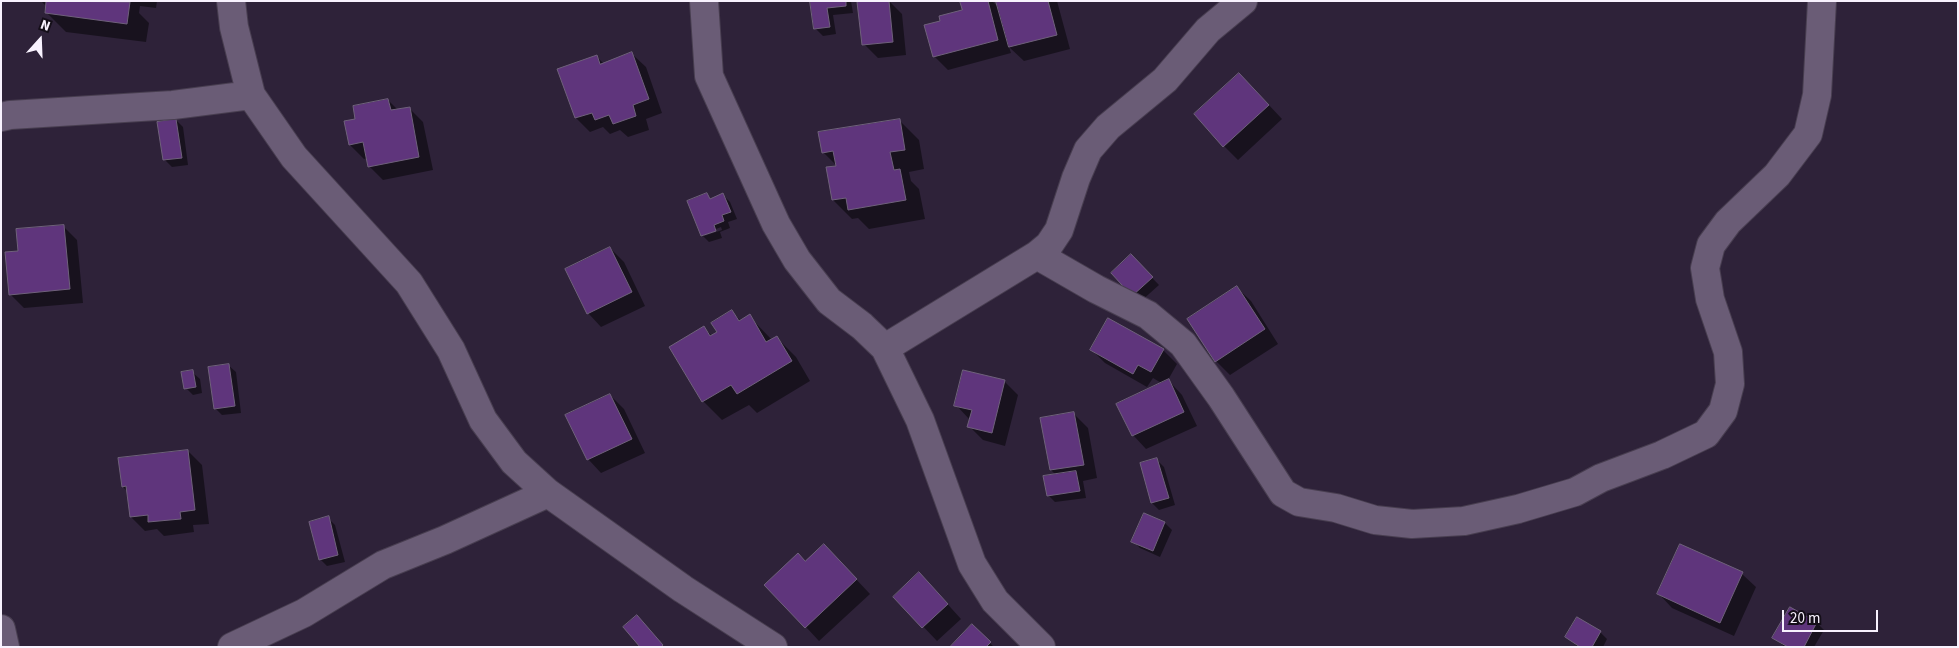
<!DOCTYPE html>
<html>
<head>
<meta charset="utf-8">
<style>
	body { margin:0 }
	#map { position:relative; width:1959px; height:648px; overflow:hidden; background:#2e2239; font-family:"Source Sans 3",sans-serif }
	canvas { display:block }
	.frame { position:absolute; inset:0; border:2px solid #f8f2fe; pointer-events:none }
	.north { position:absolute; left:15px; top:15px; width:50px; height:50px; -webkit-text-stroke:4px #140e18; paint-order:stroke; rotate:20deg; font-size:14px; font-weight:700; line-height:20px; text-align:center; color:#f8f2fe }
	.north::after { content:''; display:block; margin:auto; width:18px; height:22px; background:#f8f2fe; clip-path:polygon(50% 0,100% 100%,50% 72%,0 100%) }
	.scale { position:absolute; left:1782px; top:610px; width:96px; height:22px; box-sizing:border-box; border:2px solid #f8f2fe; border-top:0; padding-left:6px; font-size:15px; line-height:18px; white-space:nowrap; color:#f8f2fe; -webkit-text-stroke:4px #140e18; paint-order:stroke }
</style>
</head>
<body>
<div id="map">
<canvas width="1959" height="648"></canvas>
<div class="frame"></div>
<div class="north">N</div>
<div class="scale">20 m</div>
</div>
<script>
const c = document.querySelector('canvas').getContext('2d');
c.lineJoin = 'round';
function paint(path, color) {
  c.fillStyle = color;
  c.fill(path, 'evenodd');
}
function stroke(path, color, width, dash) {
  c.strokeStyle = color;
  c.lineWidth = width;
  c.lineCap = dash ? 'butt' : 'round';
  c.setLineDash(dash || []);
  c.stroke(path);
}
paint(new Path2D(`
	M41,1H157L156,8L140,6L139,13L149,23L146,42L66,32L47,13V7Z
	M812,1H851L853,13L833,15L836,34L823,36L816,29Z
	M876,1H889L902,14L906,55L878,58L864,44L859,3Z
	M961,1H992L1000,9L998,1H1057L1070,49L1024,61L1009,47L1011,53L948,70L934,56L964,10Z
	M632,54L646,67L662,113L646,119L649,130L628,137L620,130L610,134L603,127L590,132L576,118L559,69L596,56L604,64Z
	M1253,88L1282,119L1238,160L1224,146Z
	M388,100L398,110L409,108L423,122L433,170L383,180L369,166L367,158L364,159L350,145L346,122L357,120Z
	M176,120L183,127L188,165L172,167L165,160Z
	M899,120L919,140L924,169L909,172L911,181L919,189L925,219L869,229L858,218L852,219L833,200L838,167L823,152Z
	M706,195L712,200L723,195L730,202L737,219L728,222L730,228L720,232L722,238L709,242L702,235ZM721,227L722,230L704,236V234Z
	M63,226L77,240L83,303L24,308L10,294L20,252Z
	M610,248L624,262L645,306L601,327L588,313Z
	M1131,256L1159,285L1140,302L1112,273Z
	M1237,288L1251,301L1278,344L1230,375L1216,361L1188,319Z
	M732,312L741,321L749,316L772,340L776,337L796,357L810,381L757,413L749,405L722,420L703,401L704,328L712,336L718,333Z
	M1091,349L1163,350L1177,364L1168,380L1182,395L1197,426L1146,449L1133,435L1163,384L1153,378L1147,387L1105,363Z
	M228,365L236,372L241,413L222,415L215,408Z
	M192,372L200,379L202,393L193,395L186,388Z
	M1004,381L1018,395L1005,446L983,440L969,426L970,420L956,405Z
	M610,395L624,409L645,453L601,473L588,459Z
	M1074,414L1088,428L1097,478L1083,481L1086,498L1055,502L1048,495L1057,476L1051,470Z
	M188,451L202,465L209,524L193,525L194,532L164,536L157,529L145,531L131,517L128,492L123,487Z
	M1157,460L1164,467L1175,505L1159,510L1152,503L1141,464Z
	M1144,514L1165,523L1172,530L1160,557L1140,548L1133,541Z
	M328,518L335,525L345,562L327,566L320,559Z
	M838,560L870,594L819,641L806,627V563Z
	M1742,574L1756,587L1734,636L1672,608L1659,594Z
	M933,588L961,619L937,641L895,597Z
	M1790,608L1817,623L1824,630L1814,647H1785L1774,638Z
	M1578,619L1600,632L1607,639L1603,647H1578L1566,637Z
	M972,626L994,647H952Z`), '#0007');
const building = new Path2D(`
	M39,1L130,2L127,24L45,13L46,2Z
	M810,1H846V6L827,8L830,27L814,29Z
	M889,1L893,42L862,45L857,2Z
	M960,1H988L998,40L933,57L924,25L940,21L939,16L962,10Z
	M996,1H1048L1057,35L1009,47Z
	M632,52L649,99L633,105L636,116L613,124L609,115L595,120L592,113L575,118L557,69L597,55L600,64Z
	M1239,73L1269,105L1223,147L1194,114Z
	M388,99L391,110L410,107L419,157L368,167L363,142L349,145L344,121L355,119L353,106Z
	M176,119L182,158L163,160L157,122Z
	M900,119L905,150L890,152L894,170L900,169L906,200L848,210L846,198L832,200L826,167L836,166L833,151L822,153L818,132Z
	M707,193L710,199L723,193L731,212L722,215L724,221L714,225L716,231L701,236L687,201Z
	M64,225L70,289L9,295L5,252L18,251L16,229Z
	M610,247L632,292L587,314L565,269Z
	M1131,254L1153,277L1132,296L1111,273Z
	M1237,286L1265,329L1215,362L1187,319Z
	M732,310L739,321L750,314L766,342L777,336L792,361L737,394L731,385L702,402L669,347L704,326L710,336L717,332L711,323Z
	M1108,318L1164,349L1151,372L1138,365L1133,374L1090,350Z
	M229,364L235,406L214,409L208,367Z
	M193,370L196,387L184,389L181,372Z
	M963,370L1005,380L992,433L967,427L972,410L954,406Z
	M1169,379L1184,412L1132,436L1116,404Z
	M610,394L632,439L587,460L565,415Z
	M1074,412L1084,465L1050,470L1040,418Z
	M188,450L195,510L180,512L181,519L148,522V515L130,517L126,486L122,487L118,458Z
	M1157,458L1169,498L1151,503L1140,463Z
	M1076,471L1080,491L1047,496L1043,476Z
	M1144,513L1165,522L1153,551L1131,542Z
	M329,516L338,555L319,560L309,522Z
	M824,544L857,579L805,628L764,585L798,553L805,561Z
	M1680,544L1743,572L1720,623L1657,594Z
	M919,572L948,604L922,628L893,597Z
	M1790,607L1817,622L1804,647H1788L1772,638Z
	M637,615L663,645L661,647H640L623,627Z
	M1577,617L1601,631L1592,647H1580L1565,637Z
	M972,624L991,642L986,647H950Z`);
paint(building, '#5f357c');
stroke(building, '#6f617b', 1);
const minor = new Path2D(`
	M231,1L234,27L251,95L294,157L409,283L451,350L483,420L514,462L548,493L683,589L773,647
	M704,1L709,76L776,224L797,260L829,301L862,326L885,348L920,420L972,564L995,601L1041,647
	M1,117L10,115L173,105L251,95
	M1037,255L1096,289L1148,315L1183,344L1221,397L1283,493L1299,502L1336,508L1375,520L1412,524L1464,521L1518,509L1575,492L1601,478L1662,455L1706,434L1723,411L1730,384L1728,352L1710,299L1705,268L1711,245L1728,222L1777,175L1808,134L1817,95L1822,1
	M885,348L1037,255L1049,245L1059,230L1076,178L1088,150L1108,127L1165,80L1208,30L1243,1
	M1,629L5,647
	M232,647L304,613L383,565L445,540L548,493`);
stroke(minor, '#483e50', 30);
stroke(minor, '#6a5c76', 28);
</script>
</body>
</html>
